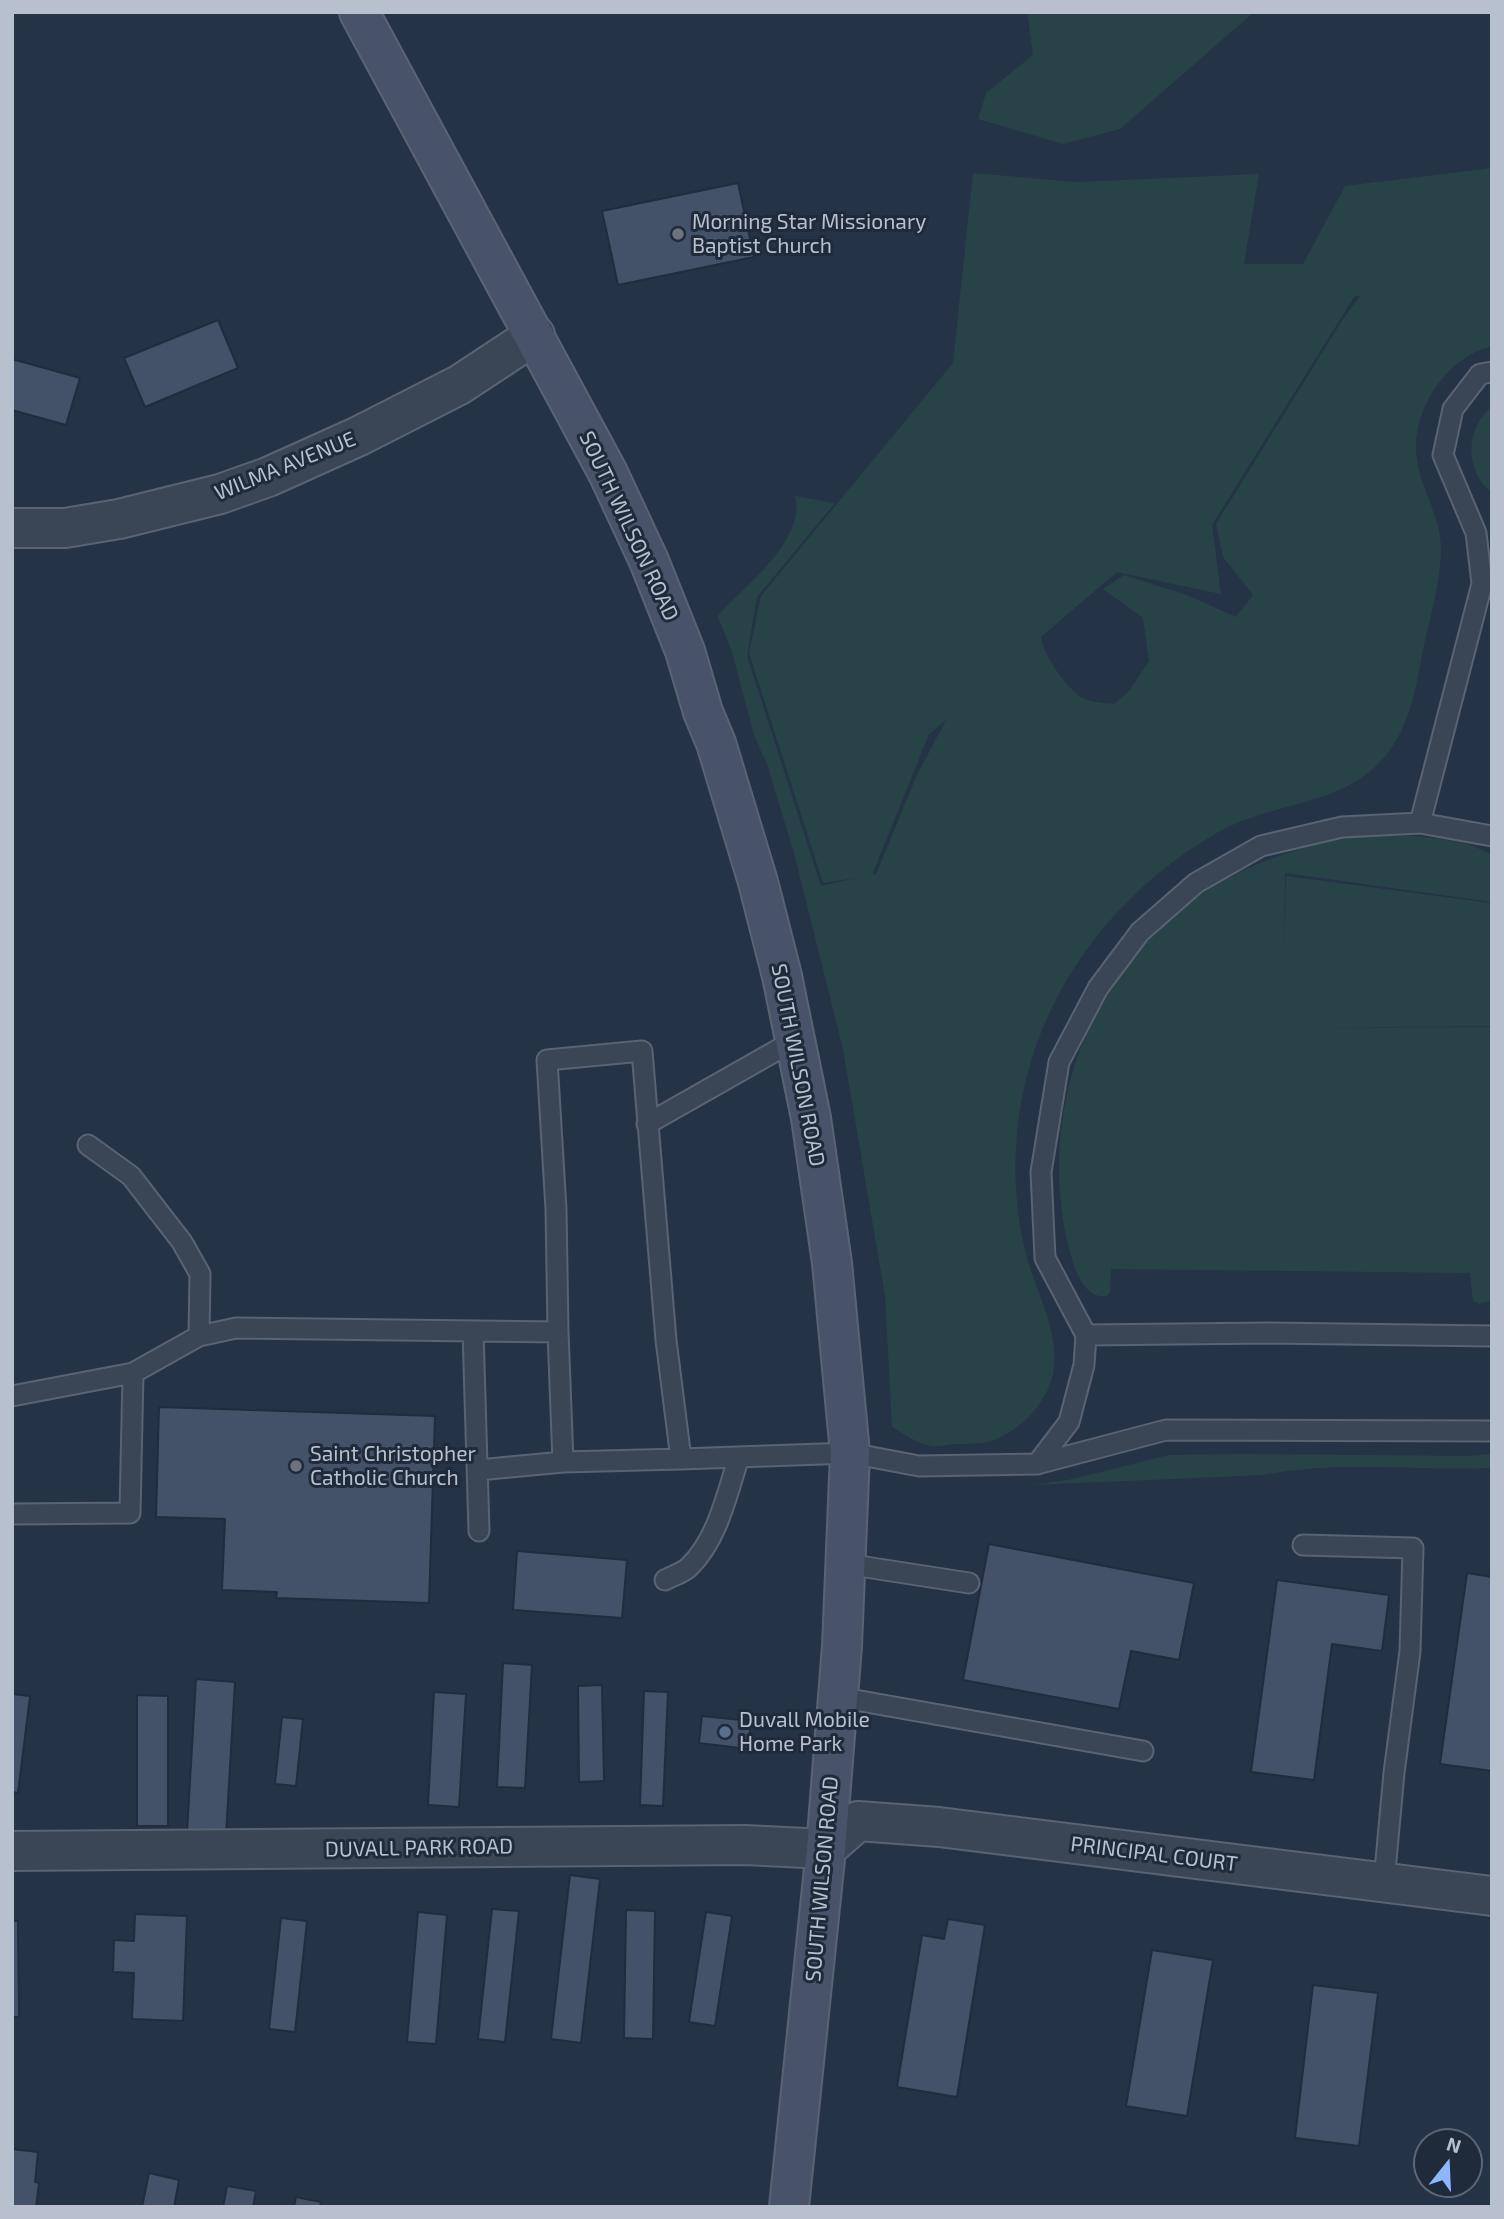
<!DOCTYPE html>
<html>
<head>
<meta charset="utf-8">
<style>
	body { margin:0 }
	#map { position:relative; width:1504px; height:2219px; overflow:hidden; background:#253347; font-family:"Exo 2",sans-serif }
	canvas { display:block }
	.frame { position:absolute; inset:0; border:14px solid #b8c0cf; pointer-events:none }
	.north { position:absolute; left:1413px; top:2128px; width:70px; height:70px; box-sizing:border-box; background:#1f2a3b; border:2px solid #5c6676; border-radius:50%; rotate:18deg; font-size:19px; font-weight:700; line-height:28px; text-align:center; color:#b8c0cf }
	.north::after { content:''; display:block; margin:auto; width:24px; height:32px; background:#8db6ff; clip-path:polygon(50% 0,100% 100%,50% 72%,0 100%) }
</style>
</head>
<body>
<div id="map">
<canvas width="1504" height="2219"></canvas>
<div class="frame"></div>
<div class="north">N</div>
</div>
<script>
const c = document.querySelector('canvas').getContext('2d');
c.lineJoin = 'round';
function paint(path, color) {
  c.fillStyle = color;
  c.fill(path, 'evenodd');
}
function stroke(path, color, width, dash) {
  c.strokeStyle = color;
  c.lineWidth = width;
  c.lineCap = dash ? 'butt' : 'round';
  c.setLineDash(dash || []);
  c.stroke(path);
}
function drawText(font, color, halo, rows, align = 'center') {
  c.font = font + ' "Exo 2",sans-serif';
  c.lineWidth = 6;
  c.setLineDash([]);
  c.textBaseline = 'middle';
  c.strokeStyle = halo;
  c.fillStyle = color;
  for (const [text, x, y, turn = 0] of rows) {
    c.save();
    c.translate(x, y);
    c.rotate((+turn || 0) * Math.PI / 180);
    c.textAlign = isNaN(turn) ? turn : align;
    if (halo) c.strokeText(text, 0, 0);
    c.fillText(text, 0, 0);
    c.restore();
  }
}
paint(new Path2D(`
	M1027,12H1254L1120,129L1063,144L978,119L986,93L1033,55Z
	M1492,168V346C1445,358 1410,412 1417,459C1421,491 1442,518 1441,551C1440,583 1431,614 1424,645C1419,669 1416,694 1407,717C1372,812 1286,793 1215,834C1134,881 1069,955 1037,1043C1014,1107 1009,1179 1024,1246C1033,1288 1061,1330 1053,1374C1046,1406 1015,1437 983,1443C973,1444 963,1444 954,1444C947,1445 938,1447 932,1446C918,1444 904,1434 892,1427L885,1296L843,1049L794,853L767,764L754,735L732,652L718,617L719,614C746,585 806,540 795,496L835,503L757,597L747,656L821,886L856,878L823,883L749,653L761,596L953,363L973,173L1077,182L1259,174L1244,264H1303L1345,186ZM1361,295L1343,319L1216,524L1223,557L1253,595L1236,617L1187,595L1124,575L1103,589L1143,618L1149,661L1129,691L1114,704C1104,703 1089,702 1081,697C1066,687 1043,655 1041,637L1117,572L1221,594L1212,525L1354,297ZM946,720L917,775L876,874L872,875L929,734Z
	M1492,406V493C1464,470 1465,429 1492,406Z
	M1371,834C1411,837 1456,834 1492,855V902L1285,873L1284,951L1286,876L1491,903L1492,1026L1284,1028L1492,1027V1300L1479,1304L1473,1301L1470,1273L1111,1269L1110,1292L1107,1296C1088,1299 1078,1278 1073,1262C1042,1160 1064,1041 1132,957C1192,883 1278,847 1371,834Z
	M1242,1454L1470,1456L1492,1454V1468C1416,1471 1338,1460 1263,1475L1033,1485L1073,1479L1169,1455Z`), '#284347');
const building = new Path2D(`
	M738,183L754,257L618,285L602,211Z
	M218,320L238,368L145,407L124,358Z
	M12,359L80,378L66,425L12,410Z
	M159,1407L435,1416L429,1603L276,1598L277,1592L222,1590L225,1519L156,1517Z
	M989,1544L1194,1583L1179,1660L1131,1651L1119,1709L963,1680Z
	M517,1551L627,1560L622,1618L513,1610Z
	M1467,1573L1492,1577V1771L1440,1764Z
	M1277,1580L1389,1595L1382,1651L1332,1644L1314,1780L1251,1772Z
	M503,1663L532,1665L525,1788L497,1787Z
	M196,1679L235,1682L226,1835L187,1832Z
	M602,1685L604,1781L579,1782L578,1686Z
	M644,1691L668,1692L663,1806L640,1805Z
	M434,1692L466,1694L459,1807L428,1805Z
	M12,1694L30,1696L18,1793L12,1792Z
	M137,1695L168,1696V1826H137Z
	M702,1716L751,1721L748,1749L699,1743Z
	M282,1717L303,1719L296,1786L275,1784Z
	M570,1875L600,1879L581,2043L551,2039Z
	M492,1909L519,1911L505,2042L478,2039Z
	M626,1910L655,1911L653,2039L624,2038Z
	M418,1912L447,1915L436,2044L407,2042Z
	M706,1912L732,1916L715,2026L689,2022Z
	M135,1914L187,1916L183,2021L132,2019L134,1973L113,1972L114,1940L134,1941Z
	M281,1918L307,1921L295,2032L269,2029Z
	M948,1919L985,1925L957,2097L897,2087L922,1935L944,1939Z
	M12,1921H18L19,2017H12Z
	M1152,1950L1213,1960L1187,2116L1126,2106Z
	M1313,1985L1378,1993L1359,2146L1295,2138Z
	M12,2149L38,2152L35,2182L39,2183L36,2207H12Z
	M149,2173L179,2180L174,2207H142Z
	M227,2186L256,2191L253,2207H223Z
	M296,2197L321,2202L320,2207H294Z`);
paint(building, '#445269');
stroke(building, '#212c3d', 2);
const service = new Path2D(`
	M1492,372L1480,374L1453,409L1443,455L1476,533L1482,584L1420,823L1492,836
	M1420,823L1342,827L1261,846L1196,883L1140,932L1098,988L1059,1062L1041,1172L1045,1258L1086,1335L1268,1333L1492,1336
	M647,1124L795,1040
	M88,1145L131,1176L182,1242L200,1274L199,1336
	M473,1331L479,1531
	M558,1332L563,1462L681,1459
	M12,1396L133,1373L199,1336L236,1328L558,1332L556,1209L547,1060L642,1051L666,1340L681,1459L850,1453L919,1466L1037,1464L1166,1430L1492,1431
	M1037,1464L1069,1422L1084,1365L1086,1335
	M478,1470L563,1462
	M12,1514L130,1513L133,1373
	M1303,1545L1413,1548L1410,1651L1394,1773L1384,1882
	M846,1564L969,1583
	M665,1580C672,1576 683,1573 689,1567C718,1539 727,1493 739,1457
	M838,1697L1143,1751`);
const minor = new Path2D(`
	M12,528H65L119,519L220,494L268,477L359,436L459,385L535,335
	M12,1851L745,1845L826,1849L858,1821L939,1827L1492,1896`);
const secondary = new Path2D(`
	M359,12L608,473L649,561L685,651L703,712L716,743L758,882L782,976L811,1118L832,1263L850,1453L842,1646L826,1849L789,2207`);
stroke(service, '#596373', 23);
stroke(minor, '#596373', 42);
stroke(secondary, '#596373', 42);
stroke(service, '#3a4556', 19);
stroke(minor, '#3a4556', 38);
stroke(secondary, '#485369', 38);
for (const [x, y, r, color] of [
	[678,234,7,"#6b7280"],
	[296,1466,7,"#6b7280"],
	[725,1732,7,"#5c6f8a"]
]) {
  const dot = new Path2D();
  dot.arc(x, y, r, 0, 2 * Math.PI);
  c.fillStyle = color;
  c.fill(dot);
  stroke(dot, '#1f2a3b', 2.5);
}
drawText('21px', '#b8c0cf', '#1f2a3b', [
	["Morning Star Missionary",692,222],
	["Baptist Church",692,246],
	["Saint Christopher",310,1454],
	["Catholic Church",310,1478],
	["Duvall Mobile",739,1720],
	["Home Park",739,1744]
], 'left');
drawText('21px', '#b8c0cf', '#1f2a3b', [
	["WILMA AVENUE",285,466,-22],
	["SOUTH WILSON ROAD",629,526,65],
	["SOUTH WILSON ROAD",798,1065,79],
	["DUVALL PARK ROAD",419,1848,-1],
	["PRINCIPAL COURT",1154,1854,7],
	["SOUTH WILSON ROAD",822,1879,-85]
]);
</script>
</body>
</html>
